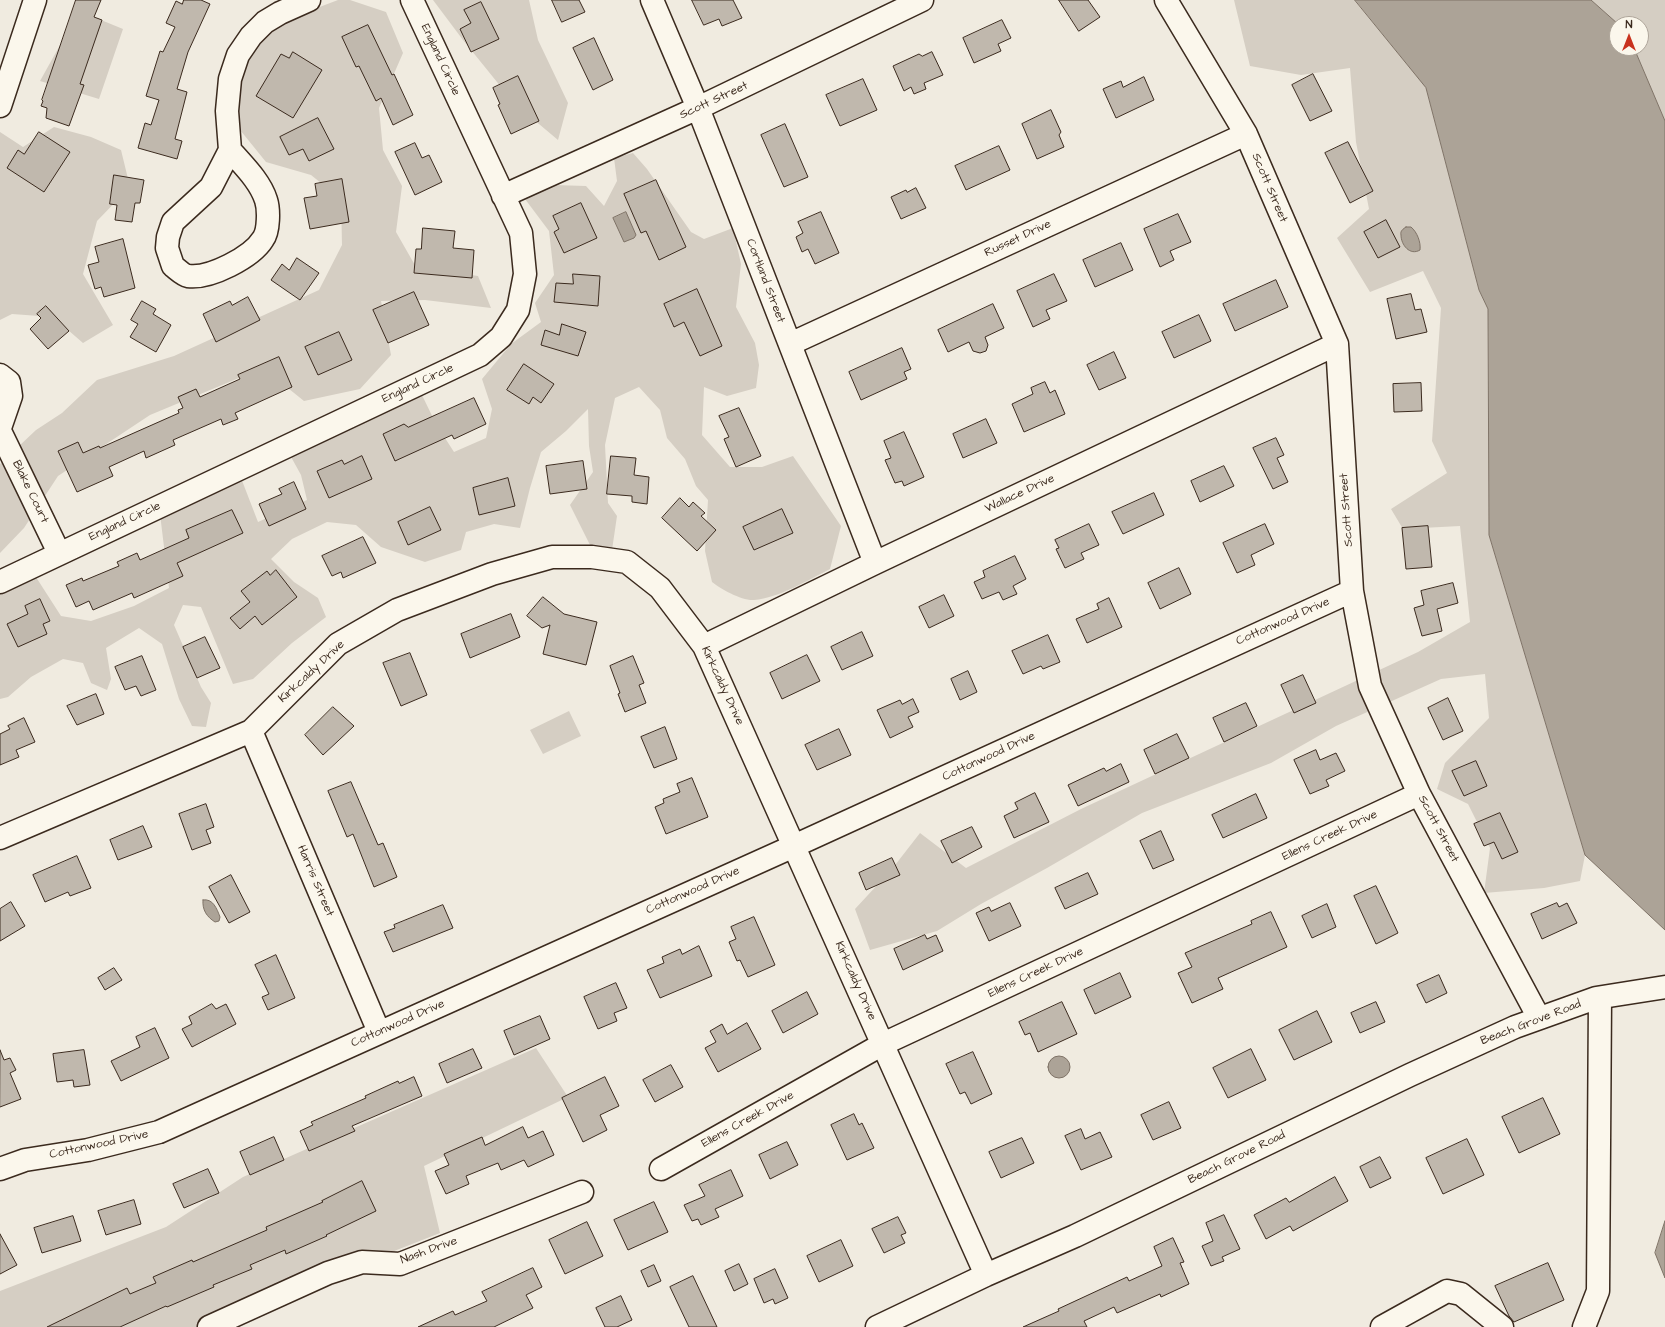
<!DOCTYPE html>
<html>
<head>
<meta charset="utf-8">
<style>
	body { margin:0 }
	#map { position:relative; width:1665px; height:1327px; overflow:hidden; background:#f0ebe0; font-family:"Architects Daughter",sans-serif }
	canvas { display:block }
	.north { position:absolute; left:1609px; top:16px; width:40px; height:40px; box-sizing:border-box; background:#fbf7ec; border:1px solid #aea59a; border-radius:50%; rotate:0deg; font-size:11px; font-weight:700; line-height:16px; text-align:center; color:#3b2a1e }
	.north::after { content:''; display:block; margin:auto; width:14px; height:18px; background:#c8321e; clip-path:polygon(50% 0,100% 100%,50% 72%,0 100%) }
</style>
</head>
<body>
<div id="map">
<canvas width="1665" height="1327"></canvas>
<div class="north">N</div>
</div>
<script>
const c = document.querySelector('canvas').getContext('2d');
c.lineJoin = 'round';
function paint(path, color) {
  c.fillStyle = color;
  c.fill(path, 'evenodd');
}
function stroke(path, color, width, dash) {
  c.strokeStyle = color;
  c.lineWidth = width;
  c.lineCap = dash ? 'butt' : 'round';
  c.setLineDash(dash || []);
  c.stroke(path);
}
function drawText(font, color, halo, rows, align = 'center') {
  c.font = font + ' "Architects Daughter",sans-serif';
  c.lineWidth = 3.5;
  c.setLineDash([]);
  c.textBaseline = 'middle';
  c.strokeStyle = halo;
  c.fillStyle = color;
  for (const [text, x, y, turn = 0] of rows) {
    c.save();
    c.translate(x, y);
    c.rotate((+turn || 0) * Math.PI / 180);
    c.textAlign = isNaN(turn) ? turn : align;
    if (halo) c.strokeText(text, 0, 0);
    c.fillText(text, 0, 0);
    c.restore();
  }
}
paint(new Path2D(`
	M338,0H350L386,12L403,53L379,108L383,150L402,186L396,232L416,267L478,276L491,308L425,300L381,301L391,355L360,389L304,401L263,368L150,415L58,476L24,528L0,553V464L36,430L62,413L97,380L174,356L319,290L342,245L341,199L311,175L266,162L232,120L231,61L275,24Z
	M433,0H529L538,40L568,103L558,140L514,103L463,40Z
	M1234,0H1355L1426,88L1479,290L1488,309L1489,535L1585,855L1580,881L1544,888L1484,893L1490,848L1468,804L1437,789L1445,763L1489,718L1485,674L1441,679L1336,726L1271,763L1142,813L1047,868L981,904L937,931L870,950L855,909L892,869L920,833L966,868L1081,809L1418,652L1470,622L1460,526L1403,529L1391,509L1447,473L1432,441L1441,308L1423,271L1370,292L1337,238L1369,209L1356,142L1350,68L1301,75L1250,66Z
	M1591,0H1665V121L1634,48H1641V24H1618Z
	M79,11L123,29L99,99L40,81Z
	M54,127L91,137L121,150L130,187L97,221L83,274L113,325L83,343L53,317L12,314L0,320V132L23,147Z
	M633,153L647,169L691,232L704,239L733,228L741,264L736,307L755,343L759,365L756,388L727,396L704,387L702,435L730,467H762L793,456L841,526L830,569C808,580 779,598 754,600C742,601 721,589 712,582L705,551L708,500L696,486L685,459L667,438L660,410L639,387L615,398L605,445L608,503L617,516L612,550L590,545L570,505L593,472L589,446L588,409L566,431L541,452L530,488L520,528L494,524L466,532L461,550L425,562L381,547L356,525L327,522L292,539L271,559L294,582L318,598L326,617L292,643L253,679L233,684L201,607L183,605L174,625L201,687L211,703L206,727L192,726L179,699L162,644L139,628L106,648L111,679L107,690L91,683L83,663L63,659L31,677L8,697L0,699V591L34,574L61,616L91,621L134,606L169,588L160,514L241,478L258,522L307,500L301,475L290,455L421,393L436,424L454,452L486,438L492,409L482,379L511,344L541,322L535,303L554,275L549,231L525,199L554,185L586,186L604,206L617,181L614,158Z
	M569,711L581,736L543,754L530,730Z
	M536,1048L568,1097L424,1166L440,1233L201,1327H0V1291L166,1227L243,1177Z`), '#d5cec3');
const water = new Path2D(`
	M1355,0H1591L1618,24L1617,48H1634L1665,121V930L1585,855L1489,535L1488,309L1479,290L1426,88Z
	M626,212L636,235L634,238L624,242L613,218Z
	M1406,227H1411C1417,232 1421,242 1420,250C1410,256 1401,245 1401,235C1400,231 1403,229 1406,227Z
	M203,900C213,898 217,909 220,917L219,921L215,922C207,917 202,910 203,900Z
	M1048 1067a11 11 0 1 1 22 0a11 11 0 1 1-22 0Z
	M1665,1221V1278L1655,1253Z`);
paint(water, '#aca397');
stroke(water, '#7f7367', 1);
const building = new Path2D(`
	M76,0H101L94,17L102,20L80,84L84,85L69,126L46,118L47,108L41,106L43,101L42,100Z
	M184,0H201L210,4L188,52L177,89L187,92L175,139L182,141L177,159L138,148L145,123L151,125L159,100L146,96L160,51L163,52L175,27L166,23L176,1L182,4Z
	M552,0H579L585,12L562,22Z
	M692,0H733L742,18L722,26L719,19L704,25Z
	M1059,0H1088L1100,17L1079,31Z
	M481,2L499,39L471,52L460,29L471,23L464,10Z
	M1002,20L1011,38L998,44L1001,51L974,63L963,38Z
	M368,25L392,75L394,74L413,115L393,125L381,98L376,101L359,66L356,67L342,37Z
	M594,38L613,80L593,90L573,48Z
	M293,52L322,70L293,118L256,96L281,54L289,58Z
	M932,52L943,75L924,83L926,89L914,94L911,87L904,91L893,66L919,54L922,56Z
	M1313,74L1332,111L1310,121L1292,85Z
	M518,76L539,121L511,134L498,105L500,104L493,88Z
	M1144,77L1154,100L1116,118L1103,89L1121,81L1123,87Z
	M863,79L877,110L840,126L826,95Z
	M1051,110L1061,132L1059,135L1064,147L1037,159L1022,124Z
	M318,118L334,149L309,161L303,149L289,155L280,137Z
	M785,124L808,177L784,187L761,135Z
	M39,132L70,152L44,192L7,168L18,150L24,154Z
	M1348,142L1373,191L1350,203L1325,153Z
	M415,143L422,158L429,155L442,182L415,195L395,152Z
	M999,146L1010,170L966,190L955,166Z
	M114,175L144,180L140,203H135L132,222L115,220L117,205L110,204Z
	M342,179L349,222L310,229L304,198L317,196L315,184Z
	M656,180L686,247L659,260L646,231L641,233L624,194Z
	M916,188L926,208L901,219L891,197L906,190L907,192Z
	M581,203L597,238L564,253L554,232L559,229L553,216Z
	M821,212L839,253L815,264L808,249L802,252L796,237L803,233L798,222Z
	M1178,214L1191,242L1170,251L1174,260L1160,267L1144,229Z
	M1386,220L1400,247L1378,258L1364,232Z
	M423,228L455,231L453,248L474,250L472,278L414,273L416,249H421Z
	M123,239L135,288L104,297L101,287L95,289L88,265L99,262L95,247Z
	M1121,243L1133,270L1095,287L1083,260Z
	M297,258L319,273L300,300L271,280L282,264L289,270Z
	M573,274L600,276L598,306L554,302L556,283L573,284Z
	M1054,274L1067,301L1046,310L1050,319L1033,327L1017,291Z
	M1276,280L1288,307L1235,331L1223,304Z
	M697,289L722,346L700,356L684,322L674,327L664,304Z
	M414,292L429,325L388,343L373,310Z
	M1411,294L1415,310L1421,309L1427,332L1396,339L1387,299Z
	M248,297L260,320L216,342L203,314L230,301L232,305Z
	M142,301L156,309L153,314L171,325L156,352L130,337L138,324L131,320Z
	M993,304L1004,328L985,337L988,345L986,351L980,353L973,351L969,342L948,352L938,330Z
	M46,306L69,331L48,349L30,329L41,318L37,314Z
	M1199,315L1211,341L1174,358L1162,332Z
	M562,324L586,332L578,356L541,345L545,330L559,335Z
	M339,332L352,360L318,375L305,347Z
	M902,348L911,369L904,372L907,379L861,400L849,372Z
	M1114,352L1126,378L1099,390L1087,365Z
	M279,357L292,387L235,413L238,419L223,425L221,419L173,440L175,445L146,458L144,451L109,467L113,476L77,492L58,451L78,442L83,453L99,446L100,448L179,413L178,410L183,408L178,397L196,389L200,397L240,379L238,375Z
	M524,364L554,384L541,403L533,397L529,404L507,390Z
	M1045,382L1050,393L1055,390L1065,414L1024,432L1012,404L1033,394L1031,388Z
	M1421,383L1422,411L1394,412L1393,384Z
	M474,398L486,424L454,439L452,435L395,461L383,434L404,424L408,427Z
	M739,408L761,456L736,467L724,439L729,437L719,416Z
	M986,419L997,443L963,458L953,434Z
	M904,432L924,477L904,486L902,481L895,483L885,460L891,458L884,441Z
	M1276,438L1284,455L1277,458L1288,482L1273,489L1253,448Z
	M362,456L372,479L329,498L317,471L342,460L344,464Z
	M611,456L636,458L634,475L649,477L647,504L632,502V496L607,494Z
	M583,461L587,489L550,494L546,466Z
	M1224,466L1234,486L1200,502L1191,481Z
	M508,478L515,506L479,515L473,488Z
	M294,482L306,509L269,526L259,504L282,494L279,489Z
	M1154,493L1164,515L1123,534L1112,512Z
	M680,498L689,507L693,502L705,513L701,516L716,530L697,551L662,518Z
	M430,507L441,530L408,545L398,522Z
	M782,509L793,533L754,550L743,527Z
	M232,510L243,533L177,563L183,576L134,598L132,593L93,610L89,601L76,607L66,585L82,578L83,581L119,566L117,562L137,553L140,560L189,538L186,530Z
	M1089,524L1099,545L1081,553L1084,559L1065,568L1056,549L1059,548L1055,540Z
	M1265,524L1274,544L1251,555L1255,565L1237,573L1223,543Z
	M1428,526L1432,567L1406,569L1402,528Z
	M363,537L376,563L343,578L341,572L332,576L322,556Z
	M1015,556L1026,579L1013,586L1017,594L1003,600L999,592L982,599L974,582L985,577L983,571Z
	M1179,568L1191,594L1160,609L1148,583Z
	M276,570L297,597L262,625L255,616L240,629L230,618L250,602L241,591L267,571L270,575Z
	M1453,583L1458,603L1437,609L1442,631L1422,636L1414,608L1424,605L1421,591Z
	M944,595L954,616L929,628L919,607Z
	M543,597L564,614L597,622L586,665L543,654L550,625L542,628L527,616Z
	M1109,598L1122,627L1087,643L1076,619L1099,609L1097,604Z
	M40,599L50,621L43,624L47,634L18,647L7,624L28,614L25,606Z
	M511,614L520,637L470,658L461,634Z
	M862,632L873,656L842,670L831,647Z
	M1048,635L1060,662L1043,669L1041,666L1023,674L1012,651Z
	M205,637L220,668L197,678L183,647Z
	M410,653L427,695L401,706L383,663Z
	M807,655L820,681L782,699L770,673Z
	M142,656L156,690L141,696L136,686L125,690L115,667Z
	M633,656L644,683L639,685L646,703L625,712L618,694L620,693L610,666Z
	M968,671L977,692L960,700L951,679Z
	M1303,675L1316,703L1294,713L1281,685Z
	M96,694L104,714L77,725L67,706Z
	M1448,698L1463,731L1443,740L1428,708Z
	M913,699L919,712L908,717L913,727L890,738L877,710L900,700L902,704Z
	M1246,703L1257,726L1224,742L1213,718Z
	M333,707L354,726L323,755L305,735Z
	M24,718L35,742L16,750L19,757L0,765V734L10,729L8,726Z
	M665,727L677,759L654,768L641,737Z
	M839,729L851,755L817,770L805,745Z
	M1177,734L1189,758L1155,774L1144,750Z
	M1316,750L1320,760L1336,753L1345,771L1326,780L1329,786L1310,794L1294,760Z
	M1476,761L1487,786L1464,796L1452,771Z
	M1121,764L1129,782L1078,806L1068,785L1104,768L1106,771Z
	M692,778L708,817L666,834L655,807L664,803L663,799L680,792L677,784Z
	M351,782L378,845L383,843L397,877L374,887L353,834L347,837L328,791Z
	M1035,793L1049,822L1014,838L1004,816L1018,809L1015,803Z
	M1256,794L1267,818L1223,838L1212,815Z
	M206,804L214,827L206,830L211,843L192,850L179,814Z
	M1500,813L1518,852L1502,859L1494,842L1484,846L1474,824Z
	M143,826L152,847L118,860L110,840Z
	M972,827L982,847L952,863L941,841Z
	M1161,831L1174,860L1153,869L1140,841Z
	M77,856L91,888L70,896L68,892L45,902L33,875Z
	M892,858L900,875L866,890L859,873Z
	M1088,873L1098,894L1065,909L1055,888Z
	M231,875L250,912L229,923L209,887Z
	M1376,886L1398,933L1376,944L1354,896Z
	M11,902L25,926L0,941V909Z
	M1010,903L1021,926L989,941L976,913L989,907L991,911Z
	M1557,903L1559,907L1567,903L1577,923L1542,939L1531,914Z
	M1327,904L1336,927L1312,938L1302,916Z
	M443,905L453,928L393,952L384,932L395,928L394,925Z
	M1271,912L1287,947L1218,978L1223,989L1192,1003L1178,973L1192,967L1185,953L1252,924L1251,921Z
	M754,917L775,965L748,977L740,960L737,961L729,942L736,939L731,927Z
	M925,935L927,939L936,935L943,951L903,970L894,949Z
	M699,946L712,976L660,998L647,970L664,963L662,957L680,949L682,954Z
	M276,955L295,998L268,1010L262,997L269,994L255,965Z
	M114,968L122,980L105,990L98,978Z
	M1120,973L1131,997L1095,1014L1084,990Z
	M1439,975L1447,993L1426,1003L1417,985Z
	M616,983L627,1008L614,1013L617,1021L598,1029L584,997Z
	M807,992L818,1014L783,1033L772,1011Z
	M1062,1002L1077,1034L1038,1052L1030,1033L1025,1035L1019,1022Z
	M1376,1002L1385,1022L1360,1033L1351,1013Z
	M212,1004L216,1009L226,1004L236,1024L192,1047L182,1029L192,1024L189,1017Z
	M1317,1011L1332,1042L1294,1060L1279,1030Z
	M540,1016L550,1039L514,1055L504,1031Z
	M747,1023L761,1049L718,1072L705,1048L716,1042L710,1031L722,1024L727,1034Z
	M155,1028L169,1058L121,1081L111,1061L140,1047L136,1037Z
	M473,1049L482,1068L447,1083L439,1064Z
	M1251,1049L1266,1080L1228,1098L1213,1068Z
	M0,1050L4,1060L10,1058L16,1070L10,1073L21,1099L0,1107Z
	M84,1050L90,1085L74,1087L73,1080L57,1082L53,1054Z
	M973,1052L992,1094L971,1104L965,1092L960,1094L946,1064Z
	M671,1065L683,1087L655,1102L643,1080Z
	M414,1077L422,1096L352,1126L355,1131L309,1151L300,1131L313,1125L311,1122L366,1098L365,1096L398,1081L399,1083Z
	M605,1077L619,1106L600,1115L607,1130L583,1142L562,1098Z
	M1543,1098L1560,1134L1519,1153L1502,1117Z
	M1169,1102L1181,1128L1153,1140L1141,1115Z
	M854,1114L859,1125L862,1123L874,1148L847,1160L831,1125Z
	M523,1127L528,1138L543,1131L554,1155L528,1167L524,1160L501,1170L498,1163L466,1176L469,1184L446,1194L435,1171L449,1165L444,1154L482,1137L485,1145Z
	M1081,1129L1085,1139L1100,1132L1112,1157L1081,1170L1065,1136Z
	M274,1137L284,1160L250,1175L240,1152Z
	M1022,1138L1034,1163L1001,1178L989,1152Z
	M1467,1139L1484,1175L1443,1194L1426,1158Z
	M787,1142L798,1165L770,1179L759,1155Z
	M1380,1157L1391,1178L1370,1188L1360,1167Z
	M208,1169L219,1193L184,1208L173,1184Z
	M731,1170L743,1196L715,1209L719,1217L701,1225L698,1219L692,1221L684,1205L705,1196L699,1185Z
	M1335,1177L1348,1201L1293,1231L1290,1226L1266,1239L1254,1215L1286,1198L1289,1202Z
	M362,1181L376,1211L326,1235L327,1236L286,1254L285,1250L250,1265L252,1269L213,1285L214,1287L167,1307L166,1306L120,1327H47L127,1288L130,1294L156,1283L153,1277L192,1260L193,1262L267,1230L266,1227L323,1202L322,1201Z
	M134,1200L141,1224L106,1235L98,1211Z
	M654,1202L668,1232L628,1250L614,1220Z
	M1224,1215L1240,1249L1222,1257L1224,1261L1211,1266L1202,1246L1213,1241L1206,1223Z
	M73,1216L81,1241L42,1253L34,1228Z
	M898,1217L906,1233L901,1235L905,1243L884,1253L872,1229Z
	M587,1222L603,1256L565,1274L549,1240Z
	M0,1234L17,1265L0,1274Z
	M1173,1238L1184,1262L1180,1263L1189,1284L1161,1297L1160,1294L1117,1313L1114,1307L1084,1321L1087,1327H1023L1059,1311L1058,1309L1127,1277L1129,1281L1162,1266L1154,1247Z
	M841,1240L853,1266L819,1282L807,1256Z
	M1548,1263L1564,1300L1514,1322L1509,1316L1495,1286Z
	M739,1264L748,1284L734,1291L725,1271Z
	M654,1265L661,1281L648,1287L641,1271Z
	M533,1268L542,1287L526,1295L533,1308L494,1327H418L453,1311L455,1315L487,1301L482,1292Z
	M775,1269L788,1298L775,1304L773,1299L764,1303L754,1279Z
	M693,1276L717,1327H689L670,1287Z
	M621,1296L632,1320L617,1327H605L596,1308Z`);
paint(building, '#c0b8ad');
stroke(building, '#3b2a1e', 1);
const minor = new Path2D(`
	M652,0L698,108L875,563
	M1166,0L1246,134L1337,344L1352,591L1370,686L1419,794L1539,1018
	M0,106L35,0
	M230,150C243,165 260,181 266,200C269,209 269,231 263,239C252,257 210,279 188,276C183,275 177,269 173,266L167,248L168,237L173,222L211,187L230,150L227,111L230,79L238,55L251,36L265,22L280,13L309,0
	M503,196L698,108L922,0
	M790,344L1246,134
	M0,375L9,382L11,396L0,428
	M0,431L59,553
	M0,582L480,355L501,337L518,310L525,274L521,233L412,0
	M704,646L875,563L1337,344
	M251,731L379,1032
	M0,838L251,731L338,644L397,610L492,574L552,557H592L627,562L660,588L704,646L986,1275
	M0,1169L25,1160L88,1150L159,1132L794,846L1352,591
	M661,1169L883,1044L1419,794
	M209,1327L328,1273L362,1262L400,1264L582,1192
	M877,1327L986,1275L1075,1236L1410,1075L1515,1027L1596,998L1665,987
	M1382,1327L1447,1291L1461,1294L1502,1327
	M1584,1327L1598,1291L1600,998`);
stroke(minor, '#3b2a1e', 25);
stroke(minor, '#fbf7ec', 22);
drawText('12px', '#3b2a1e', '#fbf7ec', [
	["England Circle",440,60,65],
	["Scott Street",714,101,-25],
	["Scott Street",1269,188,67],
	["Russet Drive",1018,239,-25],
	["Cortland Street",765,281,69],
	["England Circle",418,384,-25],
	["Blake Court",30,492,64],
	["Wallace Drive",1020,494,-25],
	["Scott Street",1347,510,-94],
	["England Circle",125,522,-25],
	["Cottonwood Drive",1283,622,-24],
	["Kirkcaldy Drive",312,672,-43],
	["Kirkcaldy Drive",722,686,65],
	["Cottonwood Drive",989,757,-25],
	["Scott Street",1438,829,62],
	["Ellens Creek Drive",1330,836,-25],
	["Harris Street",315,881,67],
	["Cottonwood Drive",693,891,-24],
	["Ellens Creek Drive",1036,973,-25],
	["Kirkcaldy Drive",855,981,66],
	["Beach Grove Road",1531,1023,-21],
	["Cottonwood Drive",398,1024,-24],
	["Ellens Creek Drive",748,1120,-29],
	["Cottonwood Drive",99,1145,-12],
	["Beach Grove Road",1237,1158,-26],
	["Nash Drive",429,1251,-20]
]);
</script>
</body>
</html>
